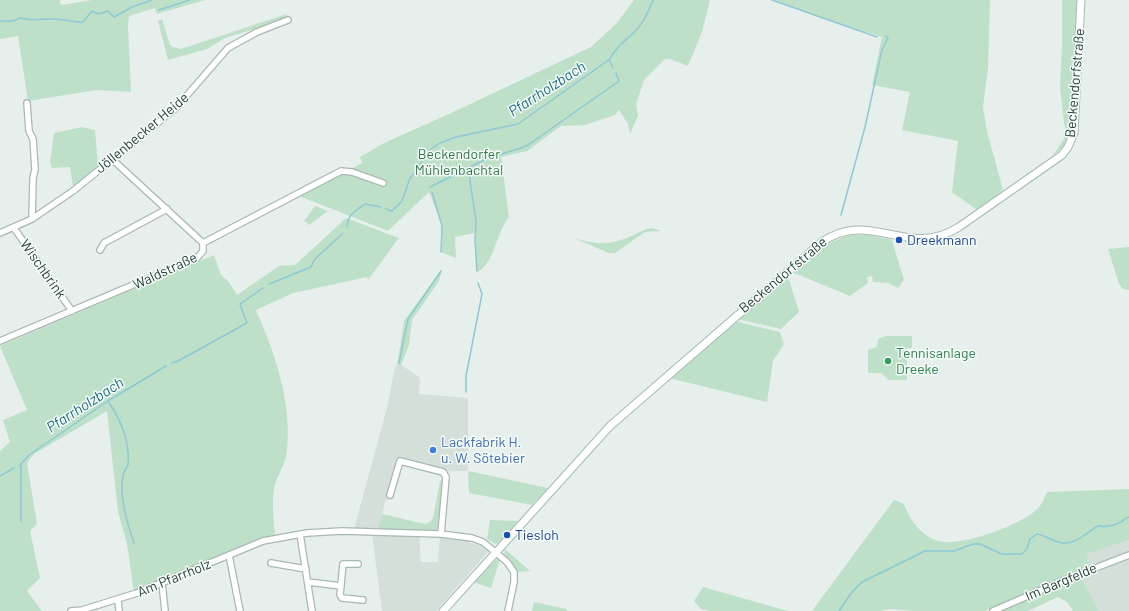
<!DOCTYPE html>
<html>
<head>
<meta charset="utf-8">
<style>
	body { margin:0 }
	canvas { display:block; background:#e6efeb }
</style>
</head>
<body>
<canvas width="1129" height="611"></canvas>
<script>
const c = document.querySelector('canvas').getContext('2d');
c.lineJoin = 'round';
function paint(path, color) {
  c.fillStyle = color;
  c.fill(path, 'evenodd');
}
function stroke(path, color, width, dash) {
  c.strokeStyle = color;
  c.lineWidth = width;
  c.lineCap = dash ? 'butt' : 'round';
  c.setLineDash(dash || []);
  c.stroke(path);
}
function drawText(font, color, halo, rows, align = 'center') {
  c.font = font + ' Barlow,sans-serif';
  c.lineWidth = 3;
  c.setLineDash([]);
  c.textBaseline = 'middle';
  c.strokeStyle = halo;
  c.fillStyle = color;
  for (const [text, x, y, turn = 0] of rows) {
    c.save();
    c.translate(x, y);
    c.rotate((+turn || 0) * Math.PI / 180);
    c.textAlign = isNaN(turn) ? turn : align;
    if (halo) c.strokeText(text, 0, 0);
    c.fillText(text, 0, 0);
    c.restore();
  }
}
paint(new Path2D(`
	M401,365L419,377L420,380L419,394L468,398V471H449L403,458L393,499L386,500L377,530L354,529L387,408L395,367Z
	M372,534L419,536L421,562H438L440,536L470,540V543L486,547L488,552L436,611H382Z
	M1129,540V611H1099L1081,577L1092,572L1085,554Z`), '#d4dfda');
paint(new Path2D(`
	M0,0H60L61,5L92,0H205L157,14L155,8L129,16L128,26L131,92L97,90L28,101L18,36L0,39Z
	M634,0H710L702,32L688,66L670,59H665L644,80L636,104L638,116L630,134L628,124L619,110L615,115L585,125L561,126L527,151L501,157L509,217C496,232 494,267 476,272L475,233L455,237L456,258L441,252L442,224L429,192L388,231L299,196L362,163L360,157L384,143L449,114L591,47L617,23Z
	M774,0H990L988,68L983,107L987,131L1003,190L977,210L952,192L958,141L902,130L910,92L872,85L882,37L815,16Z
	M1062,0H1077L1070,132L1064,146L1051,158L1064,139L1065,130L1060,88L1062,45Z
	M287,14L288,19L225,38L207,49L168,60L158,21L162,19L170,45L173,47L181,49Z
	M82,127L95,130L98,166L73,187L70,167L52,168L50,162L54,133Z
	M315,206L328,211L309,225L304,221Z
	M346,218L399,238L368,280L367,277L293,293L256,310C275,354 292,401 287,450C286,462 279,473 275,484C271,500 274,520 275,536L134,592L127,544L118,512L107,411L34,454L27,463L37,524L30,531L40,578L27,591L42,611H0V451L10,442L3,420L27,410L0,346L214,255L221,275L229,282L237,295L279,266L295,265Z
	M652,228L661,231L645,232L615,253H609L574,238C607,248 617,243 646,229Z
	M852,235H870L892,240L904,280L898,288L888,283L873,282L872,276L867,277L868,283L850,296L794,273L795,270C813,255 828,240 852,235Z
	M1129,247V290L1123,289L1119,284L1108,249Z
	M442,269L439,281L412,320L409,345L401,365L397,366L404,321Z
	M788,276L799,312L781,329L737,319Z
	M734,321L780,332L784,344L773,361L767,402L669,378Z
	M886,336H912V348H907V380H889L881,373H868V350L877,347L878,339Z
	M468,471L548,488L532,505L469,493Z
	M444,478L438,528L436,531L377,530L382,514L425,524L430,522L433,518L440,482Z
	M1129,489V540L1086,554L1090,567L985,611H914L890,609L880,611H812L894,500L904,504C909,519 922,537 939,541C961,547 1016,526 1034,512C1041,507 1044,499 1047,492Z
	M490,520L518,521L498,543L495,544L487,539Z
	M505,549L530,571L516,572L512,563L504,554Z
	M497,559H500L491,588L473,582Z
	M1081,577L1099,611H1073L1067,602L1058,597L1028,611H999Z
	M703,587L788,611H710L701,609L694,601Z
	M534,602L567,609V611H532Z`), '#bfe0c8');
stroke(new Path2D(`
	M772,0L877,37
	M159,10L190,0
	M0,21H13L21,18C32,21 40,19 52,19C62,19 73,22 83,22L92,11L98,14L108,11L114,17L132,7L152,0
	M609,60L613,68
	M498,155L521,148L528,145L619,81L616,73
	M468,167L476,221L475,240L477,271
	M430,187L492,156
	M432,192L442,226L441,252
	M386,209L392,211L402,201L410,178L417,170L426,154L431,149L440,143L456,137L518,124L610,59C616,46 628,39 638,28C645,20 649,10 653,0
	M841,215L865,127L882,50L888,38L886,36
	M347,227C347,215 356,210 365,204L381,207
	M269,284L311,267L315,259L342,234
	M172,363L178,361L247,323L240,304L263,288
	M399,363L408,319L441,271
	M466,392V376L482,294L478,283
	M108,401C121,420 130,441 128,465C114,483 127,523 134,543
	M21,465V522
	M19,466L29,455L108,401L166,366
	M0,476L14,468
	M839,611L852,592L862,582L925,551H954L973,544H980L1002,554H1022L1027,549L1030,539L1037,534C1047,536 1056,543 1064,543C1077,544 1087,532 1098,526C1105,527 1115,526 1121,522C1124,520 1125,518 1129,517`), '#8ec9d4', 1.5);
const street = new Path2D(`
	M27,103L29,131L33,139L35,169L33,179L32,219
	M113,160L203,243
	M14,228L72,311
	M0,233L32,219L73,191L176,108L228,48L257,32L288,20
	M203,243L341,171L352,172L383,183
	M100,250L104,243L167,209
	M0,341L197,258L203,251V243
	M390,495L400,461L443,472L446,477L441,534
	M300,534L312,611
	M229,555L240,611
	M271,563L306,569
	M358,564H343L340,595L342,598L363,600
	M308,582L341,586
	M162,583L165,611
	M118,600L119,611
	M71,611L82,610L137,593L263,541L307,533L342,531L441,534L472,538L483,542L507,562L514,572V582L508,611
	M993,611L1067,579L1129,555`);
const secondary = new Path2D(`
	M443,611L610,426L822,242C871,208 907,260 959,227L1062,155L1068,147L1074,133L1081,0`);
stroke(street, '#a8b8b2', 8);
stroke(secondary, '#a4bbb3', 9);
stroke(street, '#fff', 5.5);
stroke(secondary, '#fff', 7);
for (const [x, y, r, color] of [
	[899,240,4,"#1a4fb4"],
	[888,361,4,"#2e9e5b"],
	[433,450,4,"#3f7fe0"],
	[507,535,4,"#1a4fb4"]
]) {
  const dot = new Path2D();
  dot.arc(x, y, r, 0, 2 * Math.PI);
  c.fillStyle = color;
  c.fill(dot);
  stroke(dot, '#f7fbf9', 1.5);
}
drawText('14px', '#24423a', '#f7fbf9', [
	["Beckendorfstraße",1075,83,-85],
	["Jöllenbecker Heide",142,133,-40],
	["Wischbrink",43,269,55],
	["Waldstraße",165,271,-25],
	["Beckendorfstraße",783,275,-40],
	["Am Pfarrholz",174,578,-22],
	["Im Bargfelde",1061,582,-23]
]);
drawText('14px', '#2d7a4b', '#f7fbf9', [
	["Beckendorfer",459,154],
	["Mühlenbachtal",459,170]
]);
drawText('14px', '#164399', '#f7fbf9', [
	["Dreekmann",907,240],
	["Tiesloh",515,535]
], 'left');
drawText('14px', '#27864d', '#f7fbf9', [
	["Tennisanlage",896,353],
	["Dreeke",896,369]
], 'left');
drawText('14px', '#366cbe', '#f7fbf9', [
	["Lackfabrik H.",441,442],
	["u. W. Sötebier",441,458]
], 'left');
drawText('italic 15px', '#1c6f80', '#f7fbf9', [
	["Pfarrholzbach",547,89,-33],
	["Pfarrholzbach",85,405,-33]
]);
</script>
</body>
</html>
